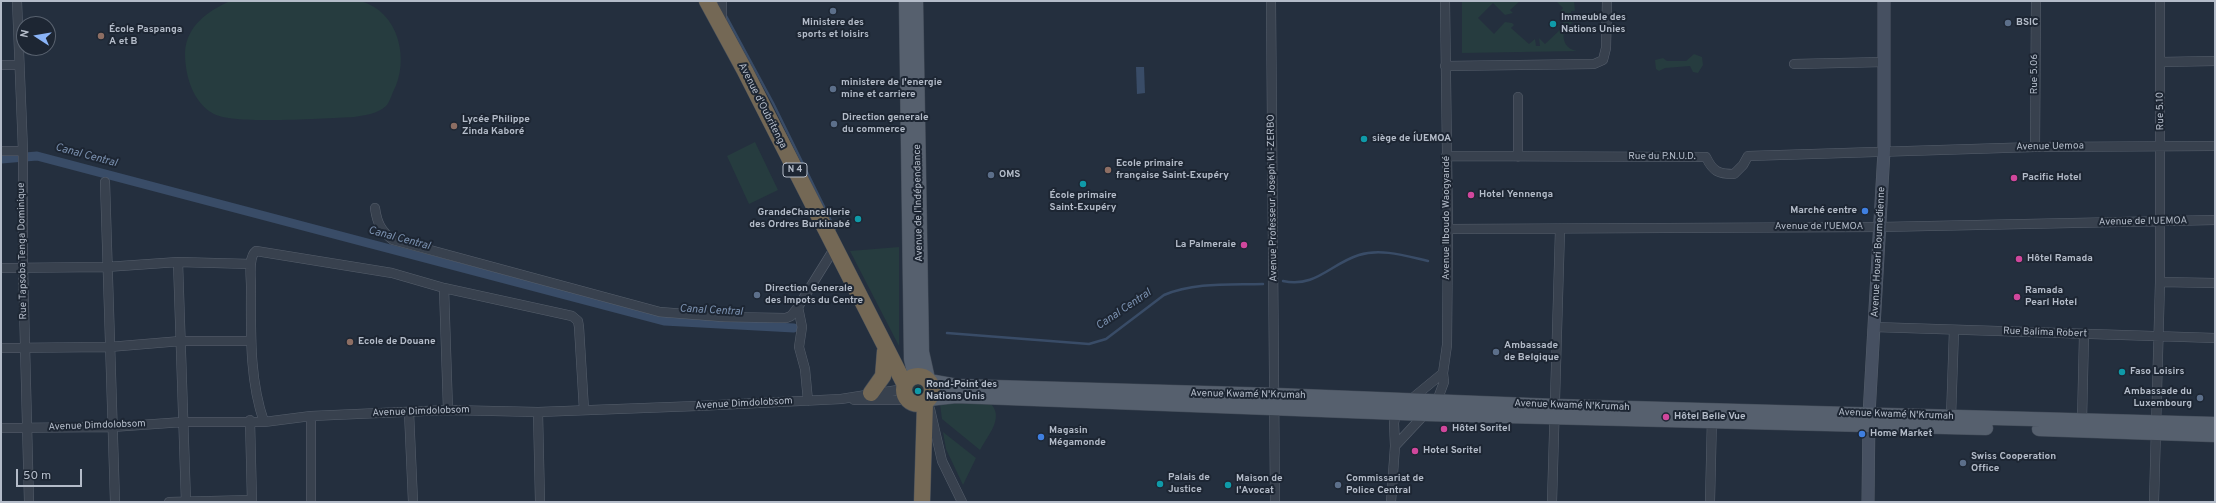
<!DOCTYPE html>
<html>
<head>
<meta charset="utf-8">
<style>
	body { margin:0 }
	#map { position:relative; width:2216px; height:503px; overflow:hidden; background:#242f3e; font-family:Overpass,sans-serif }
	canvas { display:block }
	.frame { position:absolute; inset:0; border:2px solid #b4bcc9; pointer-events:none }
	.north { position:absolute; left:16px; top:16px; width:40px; height:40px; box-sizing:border-box; background:#1d2633; border:1px solid #59626f; border-radius:50%; rotate:282deg; font-size:11px; font-weight:700; line-height:16px; text-align:center; color:#b4bcc9 }
	.north::after { content:''; display:block; margin:auto; width:14px; height:18px; background:#8ab4f8; clip-path:polygon(50% 0,100% 100%,50% 72%,0 100%) }
	.scale { position:absolute; left:16px; top:469px; width:66px; height:18px; box-sizing:border-box; border:2px solid #b4bcc9; border-top:0; padding-left:5px; font-size:12px; line-height:14px; white-space:nowrap; color:#b4bcc9; -webkit-text-stroke:3px #1d2633; paint-order:stroke }
</style>
</head>
<body>
<div id="map">
<canvas width="2216" height="503"></canvas>
<div class="frame"></div>
<div class="north">N</div>
<div class="scale">50 m</div>
</div>
<script>
const c = document.querySelector('canvas').getContext('2d');
c.lineJoin = 'round';
function paint(path, color) {
  c.fillStyle = color;
  c.fill(path, 'evenodd');
}
function stroke(path, color, width, dash) {
  c.strokeStyle = color;
  c.lineWidth = width;
  c.lineCap = dash ? 'butt' : 'round';
  c.setLineDash(dash || []);
  c.stroke(path);
}
function drawText(font, color, halo, rows, align = 'center') {
  c.font = font + ' Overpass,sans-serif';
  c.lineWidth = 4;
  c.setLineDash([]);
  c.textBaseline = 'middle';
  c.strokeStyle = halo;
  c.fillStyle = color;
  for (const [text, x, y, turn = 0] of rows) {
    c.save();
    c.translate(x, y);
    c.rotate((+turn || 0) * Math.PI / 180);
    c.textAlign = isNaN(turn) ? turn : align;
    if (halo) c.strokeText(text, 0, 0);
    c.fillText(text, 0, 0);
    c.restore();
  }
}
paint(new Path2D(`
	M230,1H360C399,11 410,60 393,92C391,97 389,103 386,106C377,114 366,115 354,117C327,118 234,125 214,114C193,103 185,76 185,53C186,26 208,11 230,1Z
	M1462,1H1520L1510,10L1513,13L1505,15L1493,3L1478,18L1494,34L1505,22L1512,23L1514,25L1511,28L1529,44L1535,39L1536,46H1540L1539,38L1545,44L1561,29L1559,26L1565,21H1574L1564,30C1562,41 1566,49 1577,51L1462,53Z
	M1556,1H1574L1575,11H1571V16H1565L1560,12L1563,8Z
	M1694,54L1702,57L1703,65L1698,73L1693,72L1690,66L1665,68L1659,71L1656,69L1655,60L1663,58L1667,61H1686Z
	M755,142L778,190L749,204L727,156Z
	M899,247V346L850,251Z
	M912 391a6 6 0 1 1 12 0a6 6 0 1 1-12 0Z
	M953,401L990,403C1005,417 988,435 980,450L942,419L940,404Z
	M943,432L976,458L963,485L946,449Z`), '#263c3f');
paint(new Path2D(`
	M1136,67H1144L1145,93L1137,94Z`), '#394c67');
stroke(new Path2D(`
	M725,14L773,103L835,229
	M1283,281C1316,288 1330,264 1359,255C1381,248 1406,256 1428,261
	M947,333L1089,344L1106,339L1164,295C1195,282 1230,285 1263,284`), '#394c67', 2.5);
stroke(new Path2D(`
	M1,159L37,156L664,321L794,328`), '#394c67', 9);
const street = new Path2D(`
	M17,1L23,151V267L29,502
	M722,1V24
	M1271,1L1275,502
	M2160,62L2215,61
	M1794,64L1884,62
	M1,65H19
	M1445,66L1594,64L1603,60L1606,48L1607,1
	M1518,97V157
	M2035,147L2036,1
	M1,151H23
	M1446,156L1706,157C1713,172 1719,174 1734,174L1743,165L1748,156L2035,147L2215,146
	M105,182L115,502
	M375,208C377,223 381,231 393,240L660,312L725,317L786,318L791,316L798,307
	M1448,229L1881,227L2215,220
	M178,262L186,502
	M1,268L106,267L178,262L251,264
	M2160,282L2215,283
	M444,288L448,410
	M1874,327L2215,338
	M1,348L109,347L181,341H250
	M854,400H908
	M808,401L805,369L799,347L802,327L798,307L834,249
	M1409,401L1443,373
	M930,409L942,461L962,502
	M409,412L413,502
	M538,412L540,502
	M311,416V502
	M1951,417L1954,330
	M250,420L252,502
	M2082,421L2084,335
	M264,422C249,379 251,331 251,286C251,277 248,257 256,251L392,273L444,288L572,316L578,321L579,327L584,410
	M1,428L112,427L183,422H264L311,416L448,410L538,412L697,406L841,399L904,389
	M1395,446L1437,401L1444,382L1443,373L1447,345L1448,229L1445,1
	M169,502L252,500
	M1391,502L1395,446L1394,423L1396,413L1399,410
	M1552,502L1560,230
	M1710,502L1712,417
	M2154,502L2160,282V1`);
const secondary = new Path2D(`
	M1868,502L1869,414L1884,151V1`);
const primary = new Path2D(`
	M906,1L911,359L915,376
	M916,1L922,352L928,379
	M929,381L957,386L1275,395L1555,406L2215,424
	M929,399L956,396L1426,414L1986,428
	M2039,429L2215,435`);
const highway = new Path2D(`
	M707,1L745,71L905,385
	M904 390a14 14 0 1 1 28 0a14 14 0 1 1-28 0Z
	M871,393L883,376L885,351
	M922,502L925,403`);
stroke(street, '#565f6c', 10);
stroke(secondary, '#565f6c', 13);
stroke(primary, '#414a57', 15);
stroke(highway, '#434c59', 17);
stroke(street, '#38414e', 9);
stroke(secondary, '#465061', 12);
stroke(primary, '#56606e', 14);
stroke(highway, '#746855', 16);
for (const [x, y, r, color] of [
	[833,11,4,"#5c6f8a"],
	[2008,23,4,"#5c6f8a"],
	[1553,24,4,"#0f9aa8"],
	[101,36,4,"#8d6e63"],
	[833,89,4,"#5c6f8a"],
	[834,124,4,"#5c6f8a"],
	[454,126,4,"#8d6e63"],
	[1364,139,4,"#0f9aa8"],
	[1108,170,4,"#8d6e63"],
	[991,175,4,"#5c6f8a"],
	[2014,178,4,"#d1479c"],
	[1083,184,4,"#0f9aa8"],
	[1471,195,4,"#d1479c"],
	[1865,211,4,"#3f7fe0"],
	[858,219,4,"#0f9aa8"],
	[1244,245,4,"#d1479c"],
	[2019,259,4,"#d1479c"],
	[757,295,4,"#5c6f8a"],
	[2017,297,4,"#d1479c"],
	[350,342,4,"#8d6e63"],
	[1496,352,4,"#5c6f8a"],
	[2122,372,4,"#0f9aa8"],
	[918,391,4,"#0f9aa8"],
	[2200,398,4,"#5c6f8a"],
	[1666,417,4,"#d1479c"],
	[1444,429,4,"#d1479c"],
	[1862,434,4,"#3f7fe0"],
	[1041,437,4,"#3f7fe0"],
	[1415,451,4,"#d1479c"],
	[1963,463,4,"#5c6f8a"],
	[1160,484,4,"#0f9aa8"],
	[1228,485,4,"#0f9aa8"],
	[1338,485,4,"#5c6f8a"]
]) {
  const dot = new Path2D();
  dot.arc(x, y, r, 0, 2 * Math.PI);
  c.fillStyle = color;
  c.fill(dot);
  stroke(dot, '#1d2633', 1.5);
}
for (const [x, y, w] of [
	[795,170,24]
]) {
  const box = new Path2D();
  box.roundRect(x - w / 2, y - 7, w, 14, 3);
  c.fillStyle = '#1d2633';
  c.fill(box);
  stroke(box, '#b4bcc9', 1);
}
drawText('bold 9px', '#b4bcc9', null, [
	["N 4",795,170]
]);
drawText('bold 10px', '#b4bcc9', '#1d2633', [
	["Immeuble des",1561,18],
	["Nations Unies",1561,30],
	["Ministere des",833,23,"center"],
	["sports et loisirs",833,35,"center"],
	["BSIC",2016,23],
	["École Paspanga",109,30],
	["A et B",109,42],
	["ministere de l'energie",841,83],
	["mine et carriere",841,95],
	["Direction generale",842,118],
	["du commerce",842,130],
	["Lycée Philippe",462,120],
	["Zinda Kaboré",462,132],
	["siège de l´UEMOA",1372,139],
	["Ecole primaire",1116,164],
	["française Saint-Exupéry",1116,176],
	["OMS",999,175],
	["Pacific Hotel",2022,178],
	["Hotel Yennenga",1479,195],
	["École primaire",1083,196,"center"],
	["Saint-Exupéry",1083,208,"center"],
	["Marché centre",1857,211,"right"],
	["GrandeChancellerie",850,213,"right"],
	["des Ordres Burkinabé",850,225,"right"],
	["La Palmeraie",1236,245,"right"],
	["Hôtel Ramada",2027,259],
	["Direction Generale",765,289],
	["des Impots du Centre",765,301],
	["Ramada",2025,291],
	["Pearl Hotel",2025,303],
	["Ecole de Douane",358,342],
	["Ambassade",1504,346],
	["de Belgique",1504,358],
	["Faso Loisirs",2130,372],
	["Rond-Point des",926,385],
	["Nations Unis",926,397],
	["Ambassade du",2192,392,"right"],
	["Luxembourg",2192,404,"right"],
	["Hôtel Belle Vue",1674,417],
	["Hôtel Soritel",1452,429],
	["Magasin",1049,431],
	["Mégamonde",1049,443],
	["Home Market",1870,434],
	["Hotel Soritel",1423,451],
	["Swiss Cooperation",1971,457],
	["Office",1971,469],
	["Palais de",1168,478],
	["Justice",1168,490],
	["Maison de",1236,479],
	["l'Avocat",1236,491],
	["Commissariat de",1346,479],
	["Police Central",1346,491]
], 'left');
drawText('10px', '#b4bcc9', '#1d2633', [
	["Rue 5.06",2035,74,-90],
	["Avenue d'Oubritenga",762,106,63],
	["Rue 5.10",2161,111,-91],
	["Avenue Uemoa",2050,147,-1],
	["Rue du P.N.U.D.",1662,157],
	["Avenue Professeur Joseph KI-ZERBO",1273,198,-91],
	["Avenue de l'Indépendance",919,203,-91],
	["Avenue Ilboudo Waogyandé",1447,218,-90],
	["Avenue de l'UEMOA",2143,222,-1],
	["Avenue de l'UEMOA",1819,227],
	["Rue Tapsoba Tenga Dominique",23,251,-91],
	["Avenue Houari Boumedienne",1879,252,-87],
	["Rue Balima Robert",2045,333,2],
	["Avenue Kwamé N'Krumah",1248,395,1],
	["Avenue Dimdolobsom",744,404,-3],
	["Avenue Kwamé N'Krumah",1572,406,2],
	["Avenue Dimdolobsom",421,412,-2],
	["Avenue Kwamé N'Krumah",1896,415,2],
	["Avenue Dimdolobsom",97,426,-2]
]);
drawText('italic 11px', '#7c92b1', '#1d2633', [
	["Canal Central",86,156,15],
	["Canal Central",399,239,15],
	["Canal Central",1124,310,-34],
	["Canal Central",711,311,3]
]);
</script>
</body>
</html>
